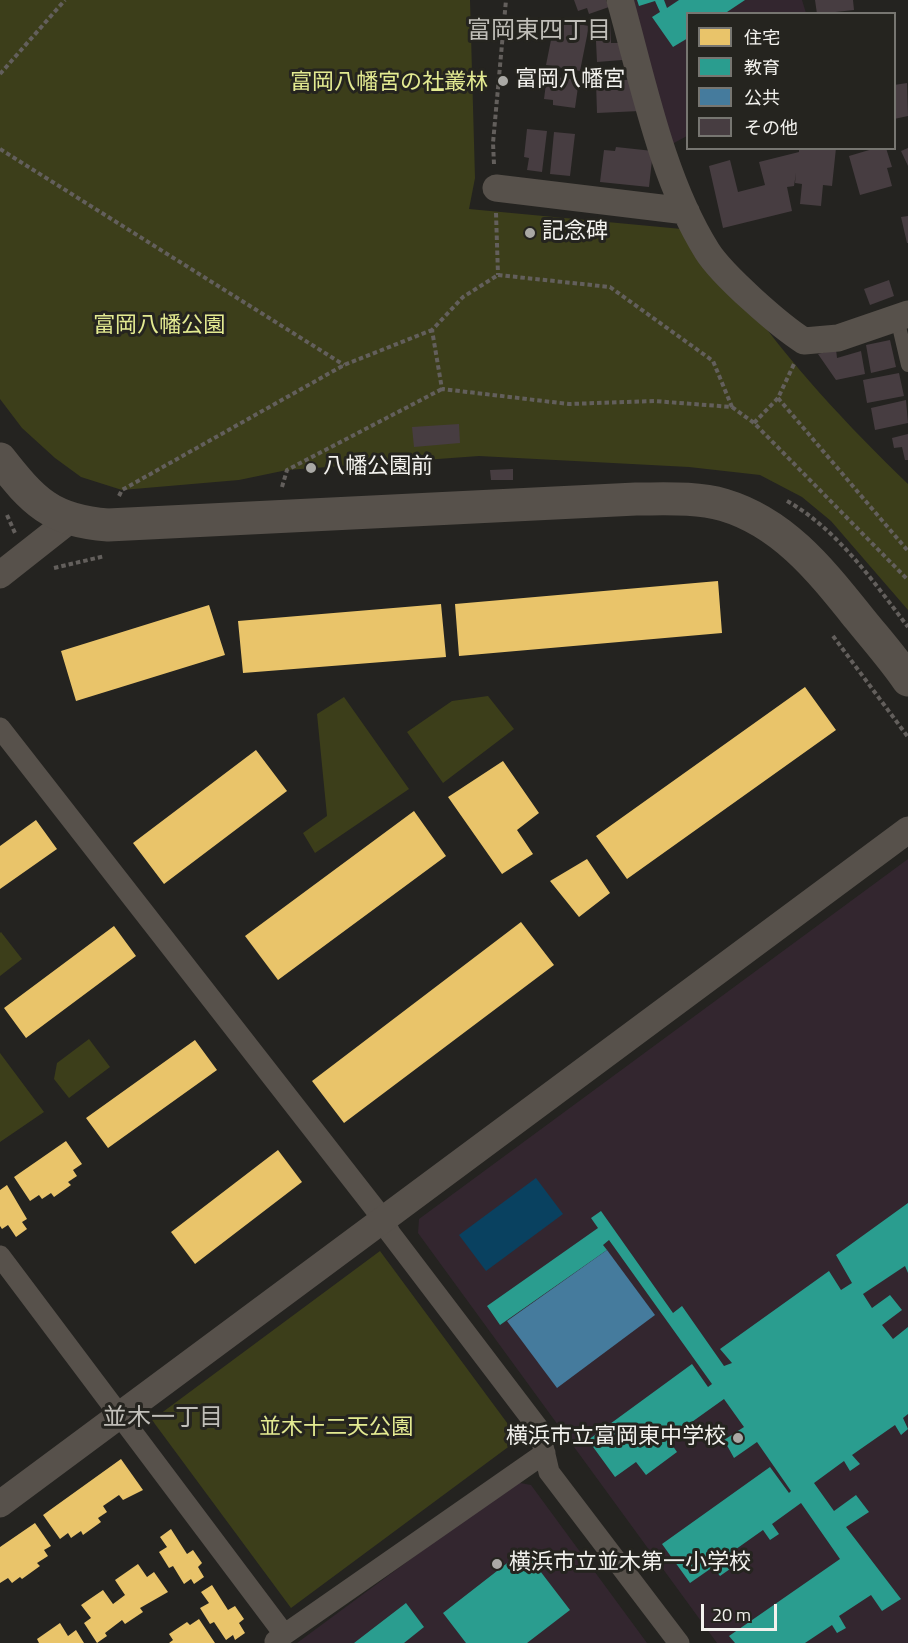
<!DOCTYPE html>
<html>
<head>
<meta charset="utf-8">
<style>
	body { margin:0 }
	#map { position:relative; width:908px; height:1643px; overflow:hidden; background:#242320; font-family:"Titillium Web","Noto Sans JP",sans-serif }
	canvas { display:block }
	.legend { position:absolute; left:686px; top:12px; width:210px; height:138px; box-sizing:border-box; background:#25241f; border:2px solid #777671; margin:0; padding:8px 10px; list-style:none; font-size:18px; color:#f2f1ed }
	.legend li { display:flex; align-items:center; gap:12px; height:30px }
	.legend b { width:30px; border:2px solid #777671 }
	.scale { position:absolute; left:701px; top:1604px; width:76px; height:27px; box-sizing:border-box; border:3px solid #f2f1ed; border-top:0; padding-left:8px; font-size:18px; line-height:21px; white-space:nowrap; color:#f2f1ed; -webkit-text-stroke:4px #25241f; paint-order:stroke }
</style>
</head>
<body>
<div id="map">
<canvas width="908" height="1643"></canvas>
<ul class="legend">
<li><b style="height:16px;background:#e9c46a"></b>住宅</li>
<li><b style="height:16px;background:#2a9d8f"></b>教育</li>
<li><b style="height:16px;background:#457b9d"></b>公共</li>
<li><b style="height:16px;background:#473d41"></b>その他</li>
</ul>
<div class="scale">20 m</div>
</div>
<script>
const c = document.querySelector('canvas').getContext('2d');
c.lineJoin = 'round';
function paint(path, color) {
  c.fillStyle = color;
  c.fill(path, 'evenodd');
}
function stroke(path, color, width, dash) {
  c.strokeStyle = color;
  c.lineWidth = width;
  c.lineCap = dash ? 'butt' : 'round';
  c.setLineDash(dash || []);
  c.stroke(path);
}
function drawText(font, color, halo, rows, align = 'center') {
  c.font = font + ' "Titillium Web","Noto Sans JP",sans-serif';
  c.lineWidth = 6;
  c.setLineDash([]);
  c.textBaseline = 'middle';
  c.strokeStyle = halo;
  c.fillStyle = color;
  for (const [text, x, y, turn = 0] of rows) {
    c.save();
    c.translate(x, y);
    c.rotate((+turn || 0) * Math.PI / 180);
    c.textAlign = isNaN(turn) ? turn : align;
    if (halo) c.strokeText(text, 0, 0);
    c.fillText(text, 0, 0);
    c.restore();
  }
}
paint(new Path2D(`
	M630,0H802L806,13L688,14L687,136L672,144Z
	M908,859V1643H717L418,1233L419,1219Z
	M515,1482L531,1485L647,1643H297Z`), '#33262f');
paint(new Path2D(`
	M0,0H470L475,178L469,209L703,231C716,252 728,274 741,294C789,363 848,426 908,484V610L831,521L802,497L760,475L689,467L479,456L287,470L239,480L122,490L81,477L55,458L22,428L0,399Z
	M488,696L514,729L443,783L407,732L452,701Z
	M344,697L409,789L315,853L303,833L327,816L317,714Z
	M1,932L22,959L0,976V933Z
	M89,1039L110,1067L69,1098L54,1079L57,1063Z
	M0,1053L44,1112L0,1142Z
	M380,1251L519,1439L291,1608L152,1420Z`), '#3c3e1a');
paint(new Path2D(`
	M536,1178L563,1214L486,1271L459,1235Z`), '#094160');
paint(new Path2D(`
	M718,581L722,633L459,656L455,604Z
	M441,604L446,657L243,673L238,621Z
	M209,605L225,655L76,701L61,651Z
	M805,687L836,730L627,879L596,836Z
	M256,750L287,791L164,884L133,843Z
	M503,761L539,813L517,830L533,854L502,874L448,797Z
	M414,811L446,856L278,980L245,936Z
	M36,820L57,849L0,889V846Z
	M587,859L610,893L579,917L550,881Z
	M521,922L554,965L344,1123L312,1081Z
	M114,926L136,956L26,1038L4,1008Z
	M195,1040L217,1070L108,1148L86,1118Z
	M66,1141L82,1164L73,1170L77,1176L68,1182L71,1185L54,1197L51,1193L42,1199L39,1195L30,1201L14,1177Z
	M278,1150L302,1182L195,1264L171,1232Z
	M7,1185L27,1219L22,1222L27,1229L16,1237L8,1225L2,1229L0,1226V1190Z
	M121,1459L143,1490L123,1500L119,1495L103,1506L107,1512L98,1518L101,1522L83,1535L81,1531L71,1538L68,1533L60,1539L43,1515Z
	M35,1523L51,1546L44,1550L48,1556L37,1563L40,1566L22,1579L20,1577L12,1583L8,1578L0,1583V1547Z
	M171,1529L187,1554L193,1550L202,1563L198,1567L204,1577L194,1584L191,1579L184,1584L173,1566L169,1568L159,1552L167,1547L160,1537Z
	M138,1564L147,1577L154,1572L168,1592L140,1608L143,1612L125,1624L122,1620L105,1633L107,1636L97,1643L84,1623L91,1618L81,1605L103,1590L113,1604L125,1595L115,1580Z
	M212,1585L228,1610L235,1606L244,1619L239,1623L245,1633L235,1640L233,1635L226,1640L214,1622L210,1624L200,1608L209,1603L201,1592Z
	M199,1619L215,1643H169L173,1640L169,1634L187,1622L190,1625Z
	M60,1623L68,1636L76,1630L84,1643H39L37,1639Z`), '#e9c46a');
paint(new Path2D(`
	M637,0H664L667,8L679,0H745L724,14H688V38L673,47L652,17L660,12L655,1L639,6Z
	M908,1203V1273L905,1266L863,1294L872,1308L890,1295L902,1310L882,1325L893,1339L908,1327V1414L903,1418L908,1429L901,1435L895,1425L852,1455L860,1464L850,1471L844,1461L814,1483L834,1511L856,1495L869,1512L846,1527L901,1599L882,1611L871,1595L839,1616L846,1628L837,1633L832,1625L805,1643H735L729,1636L840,1559L801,1503L772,1524L779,1534L770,1540L763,1530L722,1559L730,1569L720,1576L713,1567L690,1583L662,1544L770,1467L789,1493L791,1491L757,1442L734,1458L724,1440L744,1427L724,1399L668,1439L677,1452L646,1475L636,1462L615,1477L588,1440L692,1364L708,1387L712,1384L609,1240L603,1245L607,1250L500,1325L487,1306L598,1228L591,1218L601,1211L673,1313L682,1306L724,1366L732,1363L720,1349L829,1271L841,1290L852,1283L836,1255Z
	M524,1550L570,1610L527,1643H466L443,1613Z
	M406,1603L424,1627L404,1643H354Z`), '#2a9d8f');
paint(new Path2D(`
	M607,1250L655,1315L557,1388L507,1321Z`), '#457b9d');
paint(new Path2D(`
	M574,0H606L609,7L589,14L587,8L578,11Z
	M815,0H853L854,10L817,14Z
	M555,20L589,26L580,71L546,65Z
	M610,20L611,43H621L622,60L597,62L595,21Z
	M547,76L579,80L575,108L553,105V100L544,99Z
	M638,79L640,111L597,113L596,82Z
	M907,83L908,116L894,119V85Z
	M527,129L547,131L542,172L527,170L529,158L524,157Z
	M554,132L575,134L570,176L550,174Z
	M616,147L653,151L649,187L600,182L604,150L615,151Z
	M799,148H836L832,186L823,185L821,206L800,204L802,184L795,183L796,173L794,186L787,187L792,211L723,228L709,166L730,160L738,192L765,185L759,162L799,152Z
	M876,148H886L892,167L887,168L892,186L860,195L849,156Z
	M908,148V166L901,151Z
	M908,216V243H907L901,217Z
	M889,280L894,296L870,305L864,289Z
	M890,340L896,367L871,373L866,345Z
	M836,349L837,358L861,351L865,374L836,380L818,354Z
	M899,373L904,396L867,403L863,380Z
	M906,400L908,423L875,430L871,408Z
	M459,424L460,443L414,447L412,427Z
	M908,434V460H905L902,447L894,448L892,438Z
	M513,469V480H491L490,470Z`), '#473d41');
stroke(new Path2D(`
	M0,74L65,0
	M0,149L344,365
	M494,164L493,143L506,0
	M496,213L498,275
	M498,275L610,287L713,361L732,407L654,401L569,404L442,389L432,330L463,297Z
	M778,398L908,551
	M732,407L754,423L908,580
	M754,423L778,398L794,364
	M282,487L287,470L442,389
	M119,496L122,490L344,365L432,330
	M787,501C837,529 873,581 908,627
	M7,515L15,533
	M54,568L105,556
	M833,636L908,737`), '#635f5c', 4, [4.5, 3]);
stroke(new Path2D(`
	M897,318L908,365`), '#57514b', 14);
stroke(new Path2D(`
	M0,728L383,1219L390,1233L539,1429L549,1472L679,1643
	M0,1256L284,1634
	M275,1641L545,1453`), '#57514b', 21);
stroke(new Path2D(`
	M620,0C643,82 662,179 707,251C722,275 780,326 804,341L838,338L908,314
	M496,188L686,211
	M0,575L71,519
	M0,1504L908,830`), '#57514b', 27);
stroke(new Path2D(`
	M0,459C33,501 51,521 108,525L636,499C665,499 696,497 724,505C784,523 821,571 859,618C875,638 893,658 908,680`), '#57514b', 33);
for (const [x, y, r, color] of [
	[503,81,6,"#aaa9a5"],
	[530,233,6,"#aaa9a5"],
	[311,468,6,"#aaa9a5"],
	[738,1438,6,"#aaa9a5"],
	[497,1564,6,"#aaa9a5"]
]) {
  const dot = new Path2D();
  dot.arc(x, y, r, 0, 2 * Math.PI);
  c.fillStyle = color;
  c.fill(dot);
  stroke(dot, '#25241f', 2);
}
drawText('22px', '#f2f1ed', '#25241f', [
	["富岡八幡宮",515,81],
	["記念碑",542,233],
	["八幡公園前",323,468],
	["横浜市立富岡東中学校",726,1438,"right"],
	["横浜市立並木第一小学校",509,1564]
], 'left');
drawText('22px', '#e3ea91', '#25241f', [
	["富岡八幡宮の社叢林",389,84],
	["富岡八幡公園",159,327],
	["並木十二天公園",336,1429]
]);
drawText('24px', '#c0beb8', '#25241f', [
	["富岡東四丁目",539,32],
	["並木一丁目",163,1419]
]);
</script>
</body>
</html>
